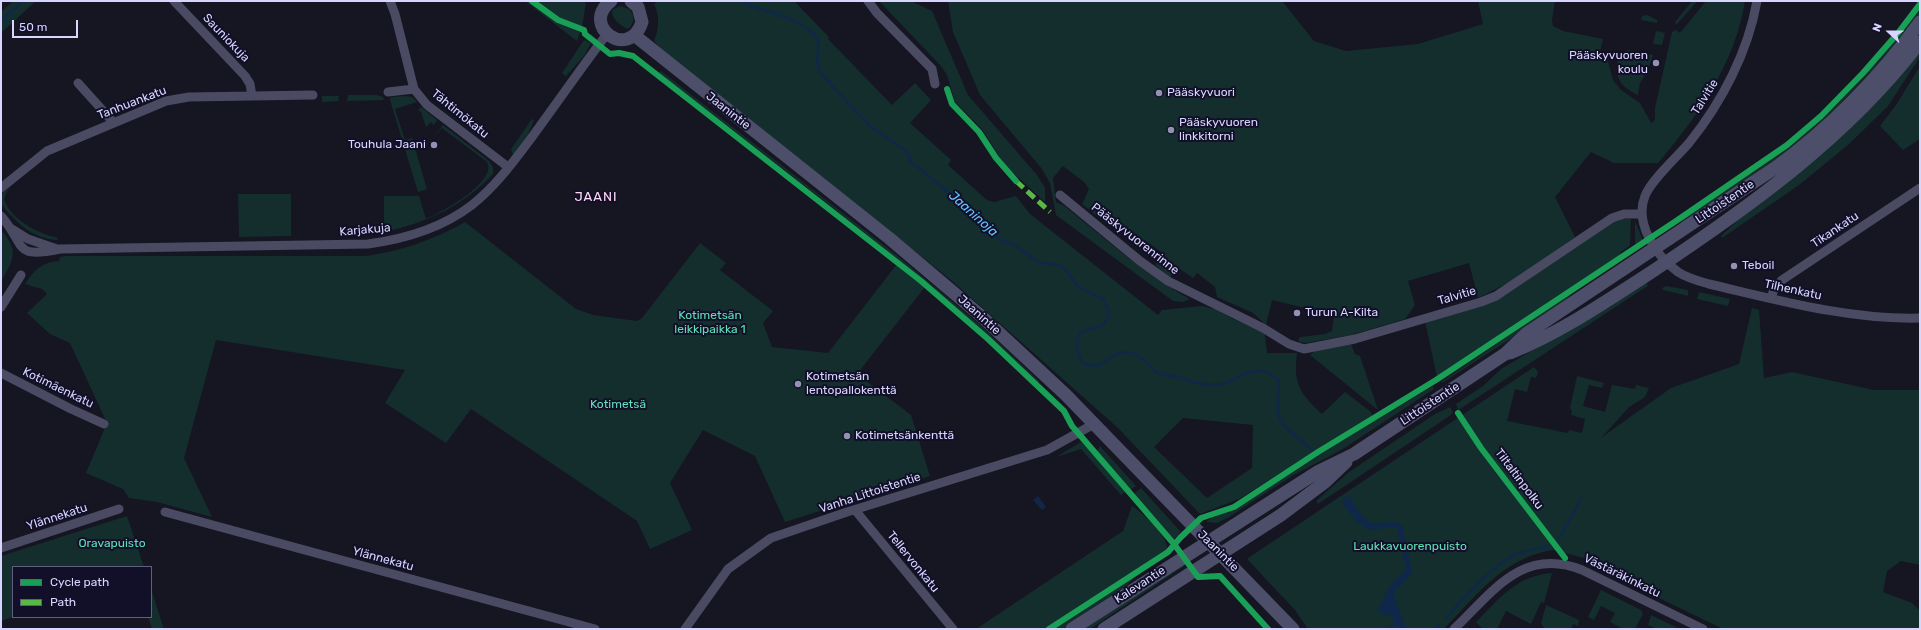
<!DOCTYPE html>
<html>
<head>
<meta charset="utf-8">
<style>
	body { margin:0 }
	#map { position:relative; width:1921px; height:630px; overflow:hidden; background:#161522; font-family:Rubik,sans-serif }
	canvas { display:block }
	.frame { position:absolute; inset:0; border:2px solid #d8d6ff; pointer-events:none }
	.legend { position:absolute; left:12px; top:566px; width:140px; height:52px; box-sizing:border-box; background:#120f28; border:1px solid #615f7e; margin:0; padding:5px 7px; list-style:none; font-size:12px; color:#d8d6ff }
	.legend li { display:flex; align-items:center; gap:8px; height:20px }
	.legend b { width:20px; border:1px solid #615f7e }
	.north { position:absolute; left:1869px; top:12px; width:40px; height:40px; -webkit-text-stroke:3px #120f28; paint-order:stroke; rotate:291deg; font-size:11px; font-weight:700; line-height:16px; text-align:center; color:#d8d6ff }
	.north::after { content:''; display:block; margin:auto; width:14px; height:18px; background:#d8d6ff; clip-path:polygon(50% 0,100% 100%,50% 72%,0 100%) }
	.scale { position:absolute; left:12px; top:20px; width:66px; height:18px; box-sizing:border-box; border:2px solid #d8d6ff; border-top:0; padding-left:5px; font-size:12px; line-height:14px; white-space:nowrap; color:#d8d6ff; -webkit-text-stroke:3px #120f28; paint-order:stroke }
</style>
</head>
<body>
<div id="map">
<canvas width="1921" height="630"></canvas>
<div class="frame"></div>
<ul class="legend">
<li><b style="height:5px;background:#1a9f57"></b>Cycle path</li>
<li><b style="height:5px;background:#58b947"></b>Path</li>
</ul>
<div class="north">N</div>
<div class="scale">50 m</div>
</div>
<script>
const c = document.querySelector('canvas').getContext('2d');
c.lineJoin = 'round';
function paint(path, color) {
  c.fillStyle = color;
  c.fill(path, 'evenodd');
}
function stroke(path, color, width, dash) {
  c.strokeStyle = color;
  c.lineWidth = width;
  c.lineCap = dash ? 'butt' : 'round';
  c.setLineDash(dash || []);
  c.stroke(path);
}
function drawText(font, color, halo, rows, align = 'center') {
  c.font = font + ' Rubik,sans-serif';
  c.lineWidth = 4;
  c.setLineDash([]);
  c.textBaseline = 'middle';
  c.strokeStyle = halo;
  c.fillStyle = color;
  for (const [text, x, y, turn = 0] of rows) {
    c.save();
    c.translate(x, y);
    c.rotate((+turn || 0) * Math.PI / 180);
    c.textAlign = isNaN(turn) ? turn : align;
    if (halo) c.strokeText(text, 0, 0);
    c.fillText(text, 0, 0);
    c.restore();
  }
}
paint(new Path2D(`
	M13,1H36L1,33V12Z
	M525,1H583L586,3L582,27L577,41Z
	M659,1H794L829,37L828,39L892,105L915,83L931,100L910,123L951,160L948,165L987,200L994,202L1016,196L1030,214L1158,315L1162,310L1202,306L1215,309L1233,319L1263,332L1265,335L1267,353H1297C1293,385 1300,393 1322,414L1345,392L1371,412L1372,416L1239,499L1200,514L1117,427L951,280L663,51L654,41C659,29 660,16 654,4ZM1183,418L1253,425L1252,468L1207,498L1154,447Z
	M879,1H911L932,11L968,95L1037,175L1045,188V202L1012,172L1001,159L981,128L955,102L947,75L941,66Z
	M948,1H1282L1314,41L1346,51L1418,44L1483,24L1478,1H1555L1552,20L1553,26L1563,31L1603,39L1599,55L1607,58L1613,80L1621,90L1640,103L1651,123L1655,120V108L1672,32L1676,30L1680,33L1706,1H1745C1735,64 1698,116 1658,163H1614L1591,152L1555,197L1575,237L1512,281L1478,298L1469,263L1408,281L1415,305L1405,319L1351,335L1306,343L1300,342L1298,340L1300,337L1325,334L1332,331L1334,315L1272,300L1266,325L1253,313L1217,297L1215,287L1197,273L1193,278L1180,269L1170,277L1155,265L1164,254L1147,242L1109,226L1082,204L1089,189L1084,182L1063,166L1053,178L1056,202L1063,205C1104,237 1144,274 1190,299L1183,302L1173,301L1056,215L1050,183L1042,169L980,95L953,32Z
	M1692,1H1696V3L1676,25L1675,22Z
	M620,6L629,9C635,16 635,23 628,29C620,26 611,18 612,10Z
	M1920,7V15L1871,76L1792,150L1681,225V220C1716,194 1754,172 1788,146C1839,107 1882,59 1920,7Z
	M1647,15L1657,20V23L1641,20L1642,16Z
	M1656,31L1665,33L1662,45L1653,44Z
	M584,40L591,43L584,56L566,76L562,73Z
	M1920,49V57L1888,106L1848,145L1799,185L1722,238L1721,236Z
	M1627,50L1653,55L1648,70L1640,83L1638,95C1621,87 1614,78 1618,59L1625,60Z
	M1920,66V139L1903,150L1880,126L1896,105Z
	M661,71L899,257L980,325L1039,381L1038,383C919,270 788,173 659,73Z
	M348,95H377L383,97L384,100L347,101Z
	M322,96H339L338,101L322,102Z
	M406,96L412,97L417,102L395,109L405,140L412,138L415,145H414L427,189L418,192L390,100L391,97Z
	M421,107L437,120L434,125L431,122L426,127L421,112L418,110Z
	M532,119L534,120L528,134L513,155L511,149Z
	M443,125L489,161L493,167V174C463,206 426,223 384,232V196H419L426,219C440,213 498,182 487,162L442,128L435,135Z
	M11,187L6,193L4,199C10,219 39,234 58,238L57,240C31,238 17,223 1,204V194Z
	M238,194H291V236L239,237Z
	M1620,218L1631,219L1630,245L1620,253L1621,255L1437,377L1425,321L1506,295L1593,234Z
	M1635,221L1643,241L1637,245L1635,243Z
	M465,222L576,309L593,315L637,321L642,318L700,243L726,263L720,270L773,311L763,323L772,347L828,353L897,264L925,287L857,374L911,415L930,476L785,522L755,456L703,430L670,483L692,530L650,549L637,521L471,409L446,443L385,403L405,370L216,340L184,458L212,517L157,502L129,498L123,489L86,473L107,423L70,343L50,334L27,313L47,294L42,289L25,284C34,270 42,262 59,261L60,257L66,256H366C402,251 433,240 465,222Z
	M1,230C19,250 14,260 1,281Z
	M1646,282L1648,286L1643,289L1460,409H1458L1456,404L1483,386L1501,369Z
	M1666,286L1688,290V296L1663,290L1662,288Z
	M1573,292L1560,307L1442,383L1441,382Z
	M1699,292L1730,299L1728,306L1697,299Z
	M1752,308L1759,310L1764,378L1792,372L1874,390H1920V565L1901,561L1887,571L1883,592L1912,603L1920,611V629H1723L1626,582L1609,568L1591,560L1565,553C1560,548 1554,550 1548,551C1503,559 1474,598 1444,629H1308L1295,610L1248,560V558L1534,367L1538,372L1536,378L1531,377L1527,392L1515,389L1507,421L1568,433L1569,430L1582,433L1585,419L1571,415L1572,412L1570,408L1577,376L1604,383L1602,388L1589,385L1583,406L1605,412L1612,385L1635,389L1636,385L1649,388L1645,397L1629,407L1602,437L1671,388L1739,364Z
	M1351,344L1355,354L1360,356L1378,410L1310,355L1317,349Z
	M1433,386L1434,389L1343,449L1292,476L1229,517L1217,523L1206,522L1211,518L1234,510L1338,443Z
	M1450,407L1453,412L1451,415L1318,504L1316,501L1349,472L1435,414Z
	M1081,442L1093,453L1125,492L1124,493L1121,495L1081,449L1056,457Z
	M1100,446L1136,486L1129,491L1097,451Z
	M1141,488L1181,532L1173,540L1132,495Z
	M1132,506C1143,513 1169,537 1167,550L1044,629H976L1123,531Z
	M127,516L144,567H13V617L1,621V556Z
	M1182,564L1184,566L1090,629H1083Z
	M1552,573L1544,603L1541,602L1531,624L1506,611L1497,629H1483L1476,622C1500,598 1516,576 1552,573Z
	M1138,574L1122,590L1062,629H1053Z
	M151,589L164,629H152L148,617H151Z
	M1601,590L1641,610L1643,614L1635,629H1620L1621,628L1610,622L1615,613L1601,606L1594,620L1588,617Z
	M1546,605L1579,620L1578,626L1573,624L1571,629L1544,628L1541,623Z
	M1651,615L1680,629H1657L1648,625Z`), '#132e2d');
paint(new Path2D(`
	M1038,496L1046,507L1042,510L1033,500Z
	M1349,496C1354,503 1359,513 1365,519C1375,529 1391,517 1402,525L1412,571C1409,581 1396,585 1394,595L1406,629H1400L1396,625L1388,629L1394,620V617L1380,613L1378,608L1392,583L1403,573L1406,567L1397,528C1391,525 1384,528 1378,529C1361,533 1350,512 1341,501Z`), '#0f2849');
stroke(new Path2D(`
	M742,1L749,5C767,12 808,20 817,39C822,52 812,61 822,75L870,126L903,149L909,155L911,162L953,196L961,207L983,224L996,237L1002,241L1012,243L1038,262L1062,266L1079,287L1103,299L1108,310V316L1103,325L1081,332C1074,346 1076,352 1084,364L1098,366C1114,356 1125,344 1143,359C1148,363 1151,369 1156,372C1163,377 1169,375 1177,376C1182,377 1186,381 1191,382C1199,384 1213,385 1222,384C1244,379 1253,360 1278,379C1280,390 1277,399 1278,410C1279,430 1301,437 1313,451
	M1,21L23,1
	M1558,540C1566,526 1574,513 1581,498
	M1446,618C1460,601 1493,566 1512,556C1523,551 1537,549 1548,546
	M1436,629L1439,625`), '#0f2849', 2.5);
stroke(new Path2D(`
	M174,1L245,76L250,84L252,96
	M390,1L395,14L414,89L427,105L508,167
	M868,1L877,13L932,69L935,84
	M1757,1C1748,52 1722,102 1689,143C1677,157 1651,180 1645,196C1634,223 1656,256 1678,272C1687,278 1698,281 1709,284C1778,300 1849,320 1920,318
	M78,83L114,123
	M388,92L414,89
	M1,188L47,151L166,101L189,97L313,95
	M1060,195L1140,261L1168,281L1263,328L1289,344L1304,349L1355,339L1481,302L1496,296L1612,218L1624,214H1642
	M1,216C27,246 12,259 60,249L368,244C405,239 442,228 472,205C496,186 514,161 532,137C557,103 581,68 607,34
	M12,229L28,239L57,249
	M1771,298L1775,287L1782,280L1920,188
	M1,307L21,275
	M1,373L71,409L104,424
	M855,510L953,629
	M165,512L595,629
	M1,548L119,509
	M685,629L728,569L771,538L847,512L1047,450L1094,424
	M1454,629C1492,593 1522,546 1582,570L1703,629`), '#4a4b63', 9);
stroke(new Path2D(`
	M611,1C579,25 629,62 642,22L638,7L631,1
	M634,35L889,238L980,315L1066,395L1293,629
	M1510,353C1560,333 1605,302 1650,273C1748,208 1848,137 1920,42
	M1072,629L1319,471L1354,454L1505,354L1526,334L1775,168C1831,127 1879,78 1920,22
	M1104,629L1281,515L1325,482L1346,462`), '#4d4e69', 13);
stroke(new Path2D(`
	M1016,181L1050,212`), '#58b947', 5, [10, 5]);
stroke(new Path2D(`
	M532,1L558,20L584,30L585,34L610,54L619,53L633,56L921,281L988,339L1064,411L1072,426L1174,544L1198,577L1220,576L1268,629
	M947,89L952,104L979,132L996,158L1016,181
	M1458,413L1481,448L1565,558
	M1049,629L1168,552L1180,538L1201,518L1234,507L1318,452L1436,380L1676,221L1787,145L1821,116L1863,73L1898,33L1920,4`), '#1a9f57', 6);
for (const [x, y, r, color] of [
	[1656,63,4,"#9492b2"],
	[1159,93,4,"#9492b2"],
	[1171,130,4,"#9492b2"],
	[434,145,4,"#9492b2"],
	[1734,266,4,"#9492b2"],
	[1297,313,4,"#9492b2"],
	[798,384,4,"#9492b2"],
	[847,436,4,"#9492b2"]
]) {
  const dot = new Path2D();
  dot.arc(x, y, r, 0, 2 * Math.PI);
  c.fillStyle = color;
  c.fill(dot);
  stroke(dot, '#120f28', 1.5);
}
drawText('12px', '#d8d6ff', '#120f28', [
	["Sauniokuja",226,38,46],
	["Talvitie",1705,97,-58],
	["Tanhuankatu",132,103,-21],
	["Jaanintie",728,111,38],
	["Tähtimökatu",460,114,39],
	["Littoistentie",1725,202,-34],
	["Karjakuja",365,230,-5],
	["Tikankatu",1835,230,-34],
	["Pääskyvuorenrinne",1135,239,38],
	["Tilhenkatu",1793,290,12],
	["Talvitie",1457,296,-16],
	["Jaanintie",979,315,42],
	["Kotimäenkatu",58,388,26],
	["Littoistentie",1430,404,-33],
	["Tiltaltinpolku",1519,479,53],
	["Vanha Littoistentie",870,493,-18],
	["Ylännekatu",57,517,-18],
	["Jaanintie",1218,551,45],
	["Ylännekatu",383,559,15],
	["Tellervonkatu",913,562,51],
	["Västäräkinkatu",1622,576,26],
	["Kalevantie",1140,585,-33]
]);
drawText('12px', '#d8d6ff', '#120f28', [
	["Pääskyvuoren",1648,56,"right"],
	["koulu",1648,70,"right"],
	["Pääskyvuori",1167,93],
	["Pääskyvuoren",1179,123],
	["linkkitorni",1179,137],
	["Touhula Jaani",426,145,"right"],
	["Teboil",1742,266],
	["Turun A-Kilta",1305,313],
	["Kotimetsän",806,377],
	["lentopallokenttä",806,391],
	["Kotimetsänkenttä",855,436]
], 'left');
drawText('12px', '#60e1b8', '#120f28', [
	["Kotimetsän",710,316],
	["leikkipaikka 1",710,330],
	["Kotimetsä",618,405],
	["Oravapuisto",112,544],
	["Laukkavuorenpuisto",1410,547]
]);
c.letterSpacing = '1px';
drawText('13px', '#ffd8f4', '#120f28', [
	["JAANI",596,197]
]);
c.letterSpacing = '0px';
drawText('italic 13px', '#64c2ff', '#120f28', [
	["Jaaninoja",973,214,42]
]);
</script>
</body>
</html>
